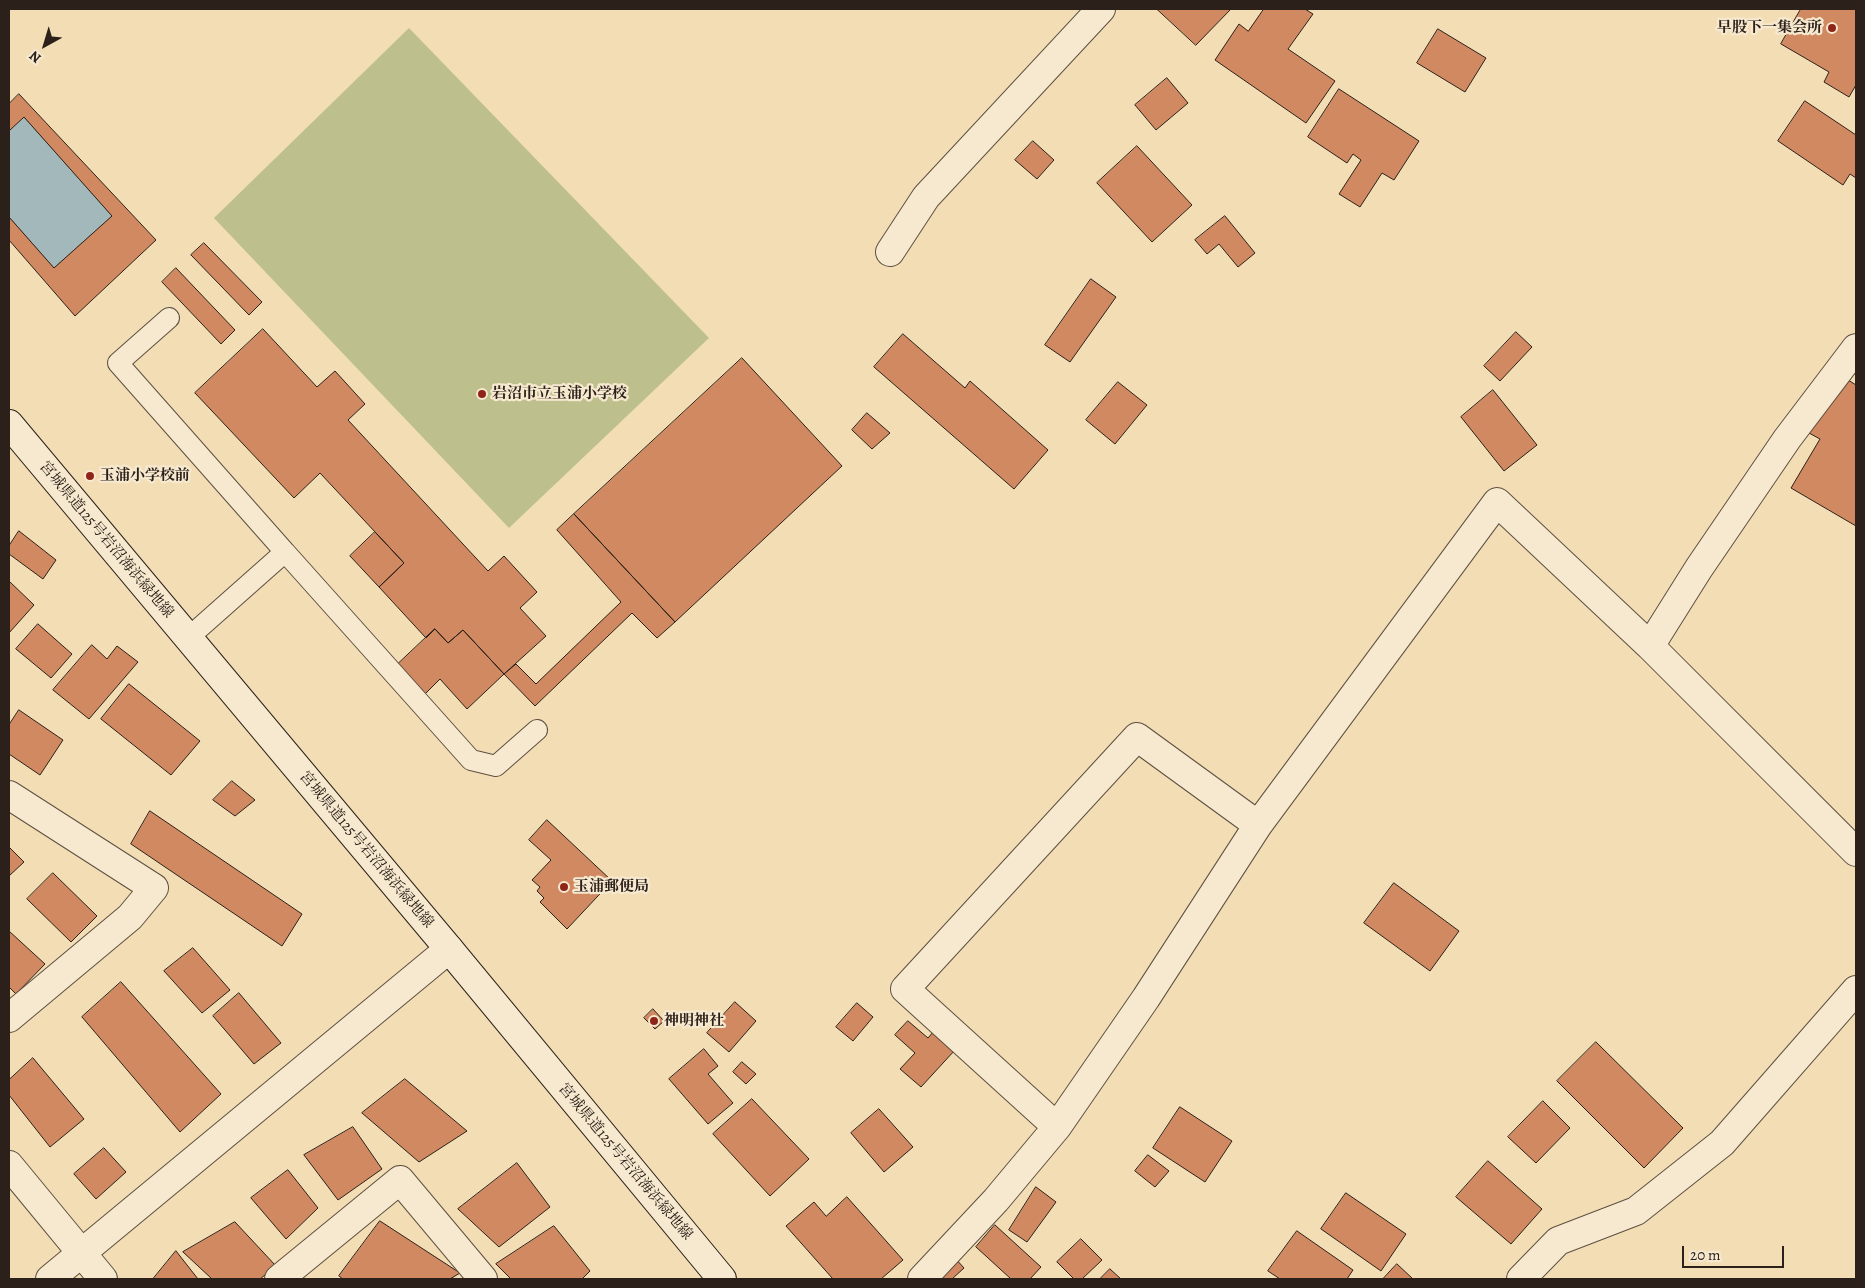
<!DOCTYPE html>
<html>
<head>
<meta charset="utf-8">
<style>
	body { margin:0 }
	#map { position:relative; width:1865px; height:1288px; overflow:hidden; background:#f2ddb5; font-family:Alegreya,serif }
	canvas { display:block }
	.frame { position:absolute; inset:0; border:10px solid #2c211a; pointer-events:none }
	.north { position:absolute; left:20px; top:20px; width:50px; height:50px; -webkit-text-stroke:4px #f7e9cf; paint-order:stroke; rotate:219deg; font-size:14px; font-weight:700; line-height:20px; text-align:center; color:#2c211a }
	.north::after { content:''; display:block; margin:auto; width:18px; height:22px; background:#2c211a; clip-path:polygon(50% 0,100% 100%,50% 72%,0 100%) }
	.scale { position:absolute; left:1682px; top:1246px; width:102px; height:22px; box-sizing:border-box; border:2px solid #2c211a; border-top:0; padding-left:6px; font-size:15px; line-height:18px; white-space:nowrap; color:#2c211a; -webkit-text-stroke:4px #f7e9cf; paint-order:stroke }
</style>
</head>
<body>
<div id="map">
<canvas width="1865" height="1288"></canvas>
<div class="frame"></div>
<div class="north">N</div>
<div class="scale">20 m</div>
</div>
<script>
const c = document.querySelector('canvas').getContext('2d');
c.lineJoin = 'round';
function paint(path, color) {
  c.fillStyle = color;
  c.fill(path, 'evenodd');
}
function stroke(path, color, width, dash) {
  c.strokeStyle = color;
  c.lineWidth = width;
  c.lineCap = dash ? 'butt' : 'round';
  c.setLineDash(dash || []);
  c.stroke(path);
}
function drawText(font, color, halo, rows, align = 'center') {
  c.font = font + ' Alegreya,"Noto Serif JP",serif';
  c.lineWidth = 4.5;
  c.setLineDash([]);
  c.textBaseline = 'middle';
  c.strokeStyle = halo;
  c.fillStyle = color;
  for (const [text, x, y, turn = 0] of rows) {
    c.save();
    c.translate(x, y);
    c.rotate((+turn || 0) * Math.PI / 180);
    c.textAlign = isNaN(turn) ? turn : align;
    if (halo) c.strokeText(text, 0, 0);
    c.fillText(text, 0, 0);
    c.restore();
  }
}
paint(new Path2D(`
	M409,28L709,338L509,528L214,218Z`), '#bdc08c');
const water = new Path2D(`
	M24,117L112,216L54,268L9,217V131Z`);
paint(water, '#a2b8ba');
stroke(water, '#737c7a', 1);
const building = new Path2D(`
	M1157,9H1231L1196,45Z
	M1264,9H1305L1313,14L1288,49L1335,81L1306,123L1215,60L1239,24L1248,31Z
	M1801,9H1856V85L1849,97L1824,82L1829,72L1781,44Z
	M1438,29L1486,58L1465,92L1417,63Z
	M1167,78L1188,103L1156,130L1135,105Z
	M1339,89L1419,141L1394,180L1382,173L1360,207L1339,194L1361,160L1353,154L1347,163L1308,137Z
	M19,94L156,240L75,316L9,240V217L54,268L112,216L24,117L9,131V104Z
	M1805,101L1856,135V178L1850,174L1843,185L1778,141Z
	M1033,141L1054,160L1037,179L1015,160Z
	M1137,146L1192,205L1152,242L1097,183Z
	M1225,216L1255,253L1238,267L1219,244L1207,254L1195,240Z
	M204,243L262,302L249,315L191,255Z
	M176,268L235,330L221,344L162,282Z
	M1091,279L1116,297L1070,362L1045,345Z
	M263,329L317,387L335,371L365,404L348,420L488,571L504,556L537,592L520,608L546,636L504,674L463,630L448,643L435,629L426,638L379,587L404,563L320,473L294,498L195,393Z
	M1516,332L1532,347L1500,381L1484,366Z
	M903,334L965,388L970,381L1048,450L1014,489L874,367Z
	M742,358L842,466L675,622L574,514Z
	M1842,376L1856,385V526L1791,488L1820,439L1809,433Z
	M1118,382L1147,405L1115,444L1086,420Z
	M1493,390L1537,445L1504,471L1461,417Z
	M867,413L890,433L872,449L852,430Z
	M574,514L675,622L657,638L632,613L535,706L504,674L516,664L536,684L621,602L557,530Z
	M19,531L56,560L43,579L9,554V546Z
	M375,532L404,563L379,587L350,556Z
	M9,581L34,605L9,633Z
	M38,624L72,654L51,678L16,649Z
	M435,629L448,643L463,630L504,674L467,709L440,679L425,694L398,664Z
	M92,645L107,659L117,646L138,662L89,719L53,690Z
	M129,684L200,741L171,775L101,719Z
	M19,710L63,740L40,775L9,754V725Z
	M232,781L255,800L235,816L213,800Z
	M150,811L302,914L282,946L131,844Z
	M547,820L612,881L567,929L540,902L544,898L537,891L540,887L532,880L551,860L529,840Z
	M9,847L24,862L9,876Z
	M53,873L97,916L71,942L27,899Z
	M1394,883L1459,931L1430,971L1364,923Z
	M9,931L45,964L16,994L9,987Z
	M193,948L230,990L202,1013L164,971Z
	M121,982L221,1094L180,1132L82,1017Z
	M239,993L281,1043L254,1064L213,1016Z
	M735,1002L756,1021L729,1052L707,1033Z
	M857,1003L873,1017L853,1041L836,1027Z
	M653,1009L664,1021L655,1029L644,1018Z
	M908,1021L928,1038L934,1031L955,1050L921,1087L900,1069L915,1053L895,1035Z
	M1596,1042L1683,1128L1644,1168L1557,1081Z
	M704,1049L718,1066L708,1074L733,1103L708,1124L669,1079Z
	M33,1058L84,1119L50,1147L9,1095V1080Z
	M742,1062L756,1074L746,1084L733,1072Z
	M405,1079L467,1131L419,1162L362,1113Z
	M752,1099L809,1159L770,1196L713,1134Z
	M1543,1101L1570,1128L1536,1163L1508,1137Z
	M1180,1107L1232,1141L1205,1182L1153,1148Z
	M879,1109L913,1147L884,1172L851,1133Z
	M353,1127L382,1169L338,1200L304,1155Z
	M104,1148L126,1172L96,1199L74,1174Z
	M1148,1155L1169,1171L1155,1187L1135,1171Z
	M1488,1161L1542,1209L1511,1244L1456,1197Z
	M517,1163L550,1207L499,1247L458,1209Z
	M288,1170L318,1208L286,1239L251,1198Z
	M1036,1187L1056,1202L1027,1242L1009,1230Z
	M1346,1193L1406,1234L1381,1271L1321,1229Z
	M847,1197L903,1260L881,1279H833L786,1226L814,1202L826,1216Z
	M380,1221L460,1273L450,1279H343L339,1276Z
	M235,1222L276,1266L260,1279H212L183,1252Z
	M995,1225L1041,1267L1030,1279H1011L976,1247Z
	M554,1226L590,1271L582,1279H511L496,1264Z
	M1297,1231L1353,1270L1347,1279H1280L1268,1271Z
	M1081,1239L1102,1260L1082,1279H1074L1057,1262Z
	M176,1251L198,1279H153Z
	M955,1258L964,1268L952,1279H932Z
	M1397,1264L1413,1279H1383Z
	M1110,1269L1121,1279H1100Z`);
paint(building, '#d08961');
stroke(building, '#2c211a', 1);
const service = new Path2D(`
	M169,318L118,363L285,552
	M188,638L285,552L471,760L496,766L537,730`);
const minor = new Path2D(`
	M890,252L926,197L1101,9
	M1650,646L1699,568L1787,439L1856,348
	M9,795L154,888L130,917L9,1018
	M1057,1127L905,989L1137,737L1258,825
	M9,1165L103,1279
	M50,1279L449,949
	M279,1279L400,1180L483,1279
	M922,1279L996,1200L1057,1127L1146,998L1258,825L1497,502L1650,646L1856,852
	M1521,1279L1558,1241L1636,1211L1722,1143L1856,990`);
const secondary = new Path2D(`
	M9,424L449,949L722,1279`);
stroke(service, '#5e5041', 22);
stroke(minor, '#5e5041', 30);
stroke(secondary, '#2c211a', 30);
stroke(service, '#f7e9cf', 20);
stroke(minor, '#f7e9cf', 28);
stroke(secondary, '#f7e9cf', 28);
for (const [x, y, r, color] of [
	[1832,28,5,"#8f2418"],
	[482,394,5,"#8f2418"],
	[90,476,5,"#8f2418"],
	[564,887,5,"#8f2418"],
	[654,1021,5,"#8f2418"]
]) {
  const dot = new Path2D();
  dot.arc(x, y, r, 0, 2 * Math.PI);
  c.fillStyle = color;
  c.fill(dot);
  stroke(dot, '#f7e9cf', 2);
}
drawText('bold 15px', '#2c211a', '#f7e9cf', [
	["早股下一集会所",1822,28,"right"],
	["岩沼市立玉浦小学校",492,394],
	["玉浦小学校前",100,476],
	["玉浦郵便局",574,887],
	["神明神社",664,1021]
], 'left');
drawText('15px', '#2c211a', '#f7e9cf', [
	["宮城県道125号岩沼海浜緑地線",106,540,50],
	["宮城県道125号岩沼海浜緑地線",366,850,50],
	["宮城県道125号岩沼海浜緑地線",625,1162,50]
]);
</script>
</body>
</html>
